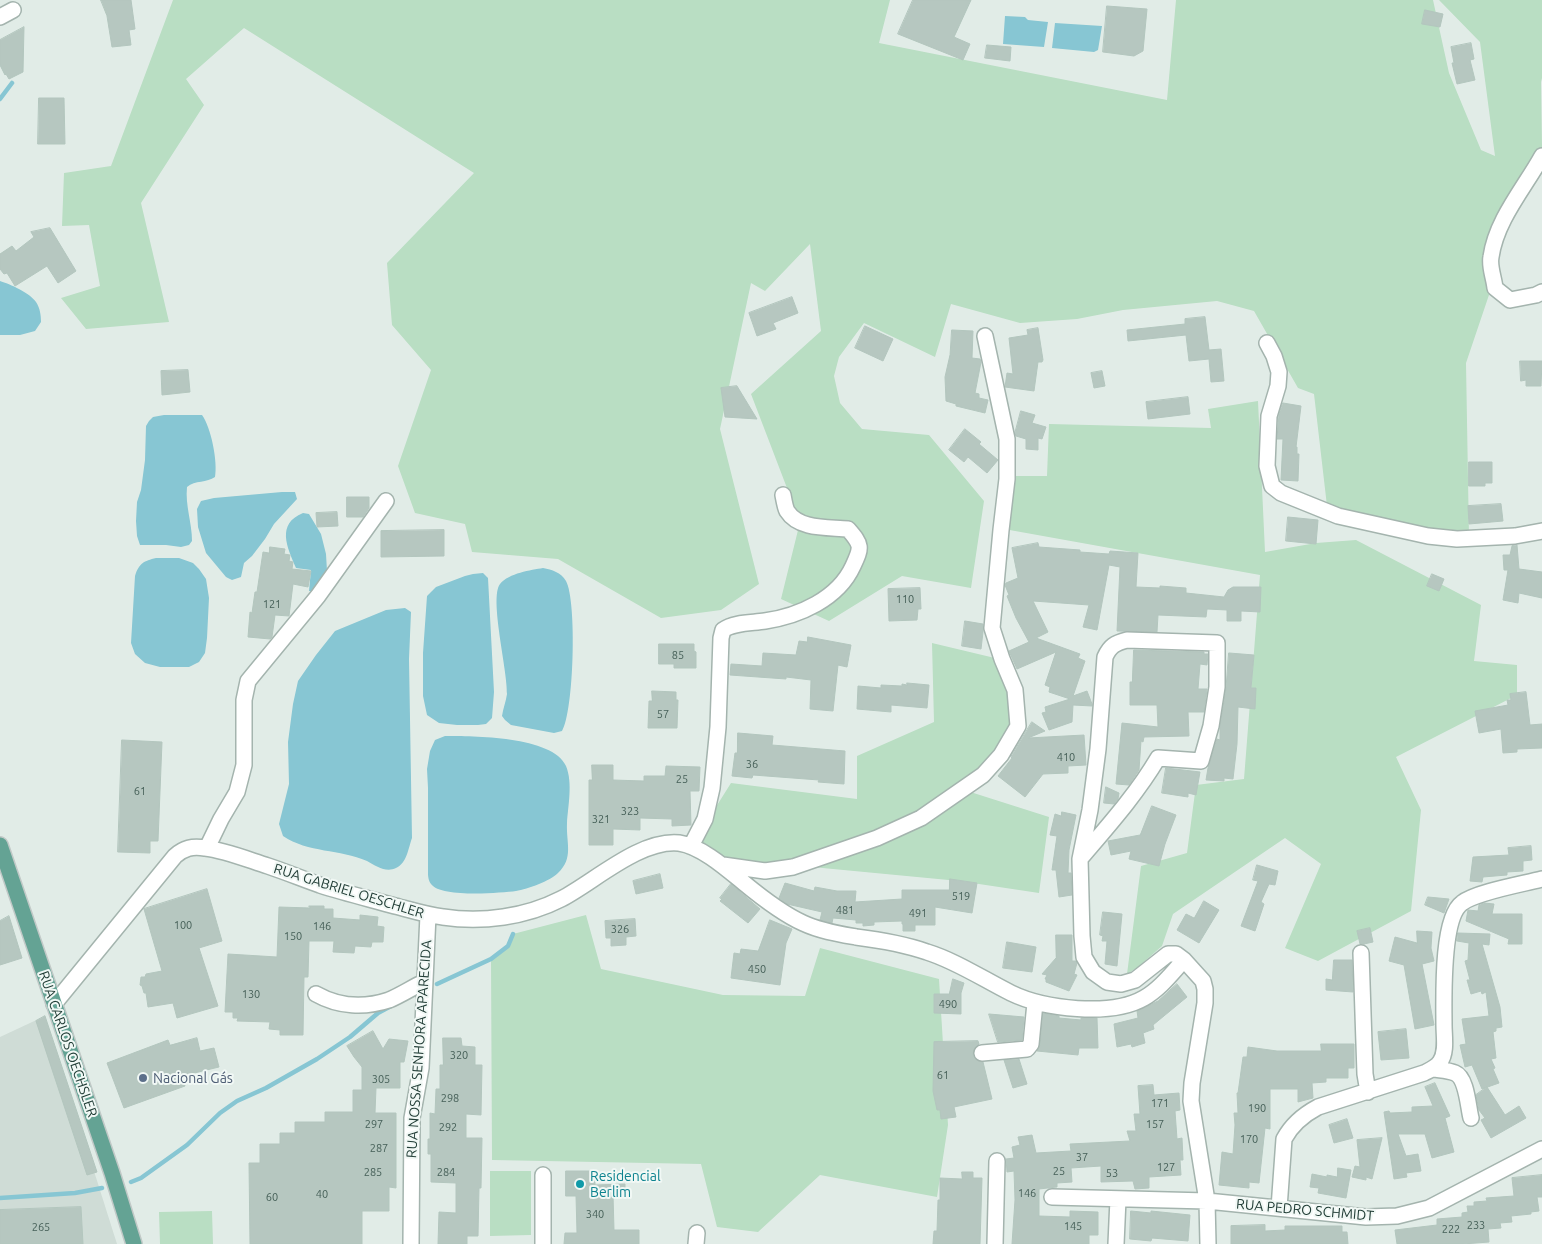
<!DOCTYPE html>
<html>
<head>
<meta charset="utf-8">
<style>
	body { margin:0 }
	canvas { display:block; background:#e1ece7 }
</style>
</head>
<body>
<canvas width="1542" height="1244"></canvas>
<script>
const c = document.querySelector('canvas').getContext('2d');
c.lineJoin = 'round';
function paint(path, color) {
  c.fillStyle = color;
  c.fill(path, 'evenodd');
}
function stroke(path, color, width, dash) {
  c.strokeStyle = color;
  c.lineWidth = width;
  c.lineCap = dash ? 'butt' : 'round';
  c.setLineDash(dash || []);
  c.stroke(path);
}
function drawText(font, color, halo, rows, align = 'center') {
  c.font = font + ' Ubuntu,sans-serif';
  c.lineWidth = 4;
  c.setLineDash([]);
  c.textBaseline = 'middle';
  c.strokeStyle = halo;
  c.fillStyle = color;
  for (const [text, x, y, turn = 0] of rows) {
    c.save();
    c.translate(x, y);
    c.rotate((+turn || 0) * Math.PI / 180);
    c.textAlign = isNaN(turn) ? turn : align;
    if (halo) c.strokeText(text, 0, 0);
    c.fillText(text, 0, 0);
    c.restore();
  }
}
paint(new Path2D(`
	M45,1016L117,1244H0V1037Z`), '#cfdcd6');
paint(new Path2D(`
	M173,0H890L879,43L1167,100L1176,0H1433L1449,73L1481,150L1495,156L1480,42L1439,0H1542V78L1541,82L1542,147L1497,216L1491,289L1466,363L1469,537L1453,536L1327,506L1314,394L1298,388L1254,311L1217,301L1123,310L1077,319L1020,323L951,304L935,357L864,323L839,357L834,376L840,403L862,429L929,435L984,501L971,588L902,576L829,621L781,599L800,522L751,394L821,331L810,244L765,291L751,283L720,429L759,584L721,610L661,618L558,559L472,552L465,524L415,513L398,466L431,370L392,325L387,263L474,173L244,28L186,79L204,105L141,203L169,322L86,329L61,298L100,286L89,225L62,226L64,173L111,166Z
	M1258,401L1265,552L1316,543L1356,540L1481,605L1474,661L1517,665V695L1396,757L1421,810L1411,911L1318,961L1285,948L1321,864L1285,838L1173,914L1162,946L1138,967L1127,974L1141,866L1187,853L1196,785L1244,779L1260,575L1004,529L1013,476H1047L1049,424L1211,428L1208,409Z
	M932,643L999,659L1013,689L1014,726L999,752L961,789L1049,817L1039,893L959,881L791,865L731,862L699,841L709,818L731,783L857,799V756L934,722Z
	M586,915L601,969L723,995L805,996L820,948L939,979L948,1125L937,1197L820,1175L758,1232L717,1227L701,1164L492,1160L491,959L508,946L513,934Z
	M490,1171H531V1235L490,1236Z
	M212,1211L213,1244H160L159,1212Z`), '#b9dec3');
paint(new Path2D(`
	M1005,16L1025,17L1028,20L1048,22L1044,47L1003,44Z
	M1055,23L1102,26L1098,50L1094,52L1052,48Z
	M0,281C10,284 30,293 36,302C40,308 41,315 41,322L35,331L20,335H0Z
	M164,415H202C211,427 218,462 215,477C207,483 195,480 187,487C185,505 192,523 192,541L189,545L181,547L166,545H140L137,536L136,521L137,502L141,490L145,460L146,426L149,421L153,417Z
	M282,492H295L297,499L274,524L265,539L252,556L244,563L241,577L232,580L226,577L206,553L198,527L197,509L201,501L214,498Z
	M303,513L309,514L321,534L326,554L327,571L318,586L313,591H309L311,570L296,568C287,547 276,524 303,513Z
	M156,558H179L193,563L199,569L206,579L209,598L207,638L205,653L199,662L189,667H160L145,663L135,654L131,643L135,576C139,563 144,561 156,558Z
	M543,568C552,570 561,572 566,581C577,601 574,712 562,731L554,733L511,725L505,720L502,716C503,709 506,701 507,694C508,671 489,598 500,584C509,573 531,570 543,568Z
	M483,573L488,578L494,692L492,718L486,724L478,725H457L439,723L427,715L423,696V653L427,596L436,587L465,576L473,574Z
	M405,608L411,612L409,659L412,838C408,849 407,863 396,868C386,873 376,866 367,861C340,849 308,853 283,836L279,824L289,784L288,742L293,704L298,681L316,655L335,631L386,610Z
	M445,736C472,736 553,736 566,766C573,783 568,806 567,823C566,843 574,858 558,873C550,881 528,889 516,891C500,893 441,898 431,884C429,882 428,877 428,874V788L427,769L430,751L435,740Z`), '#87c6d3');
stroke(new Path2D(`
	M0,99L12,83
	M437,984L491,959L508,946L513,934
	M131,1182L141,1178L187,1145L220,1113L237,1101L266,1088L317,1059L350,1037L378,1013L391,1006
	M0,1198L75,1193L102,1188`), '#87c6d3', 4.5);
const building = new Path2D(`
	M101,0H131L135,29L129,30L131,45L112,47L107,16Z
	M913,0H971L954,37L970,44L963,60L898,34Z
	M1107,6L1147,9L1143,51L1134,56L1103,52Z
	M1425,10L1443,14L1440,27L1422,24Z
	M24,27L23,72L9,79L6,74L5,75L0,65V40Z
	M1471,43L1474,59L1470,60L1475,80L1457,84L1452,63H1454L1451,47Z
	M987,45L1011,47L1010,61L985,58Z
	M39,98H64L65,144H38Z
	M50,228L76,271L58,283L47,266L15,286L7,273L4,274L0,269V254L12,246L16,251L34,237L31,232Z
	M792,297L798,313L773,323L776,329L757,336L749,313Z
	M1205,317L1209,350L1221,349L1224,381L1211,382L1209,359L1189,361L1186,335L1128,341L1127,330L1185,324V319Z
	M865,326L893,339L883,361L855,348Z
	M1038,328L1043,360L1042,362H1038L1034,391L1005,387L1007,373L1013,374L1009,338L1028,335L1027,330Z
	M952,330L973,331L972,358L980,359L981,362L975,393L979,394V398L988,400L985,413L956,406V404L946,401L945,377L950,355Z
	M1520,361H1542L1541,386H1526V380L1521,381Z
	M188,370L190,392L162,395L161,371Z
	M1102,371L1105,386L1094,388L1091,373Z
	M737,386L757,419L725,417L721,388Z
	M1188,397L1190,414L1148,419L1146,402Z
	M1283,403L1301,406L1296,447H1297V454H1299L1298,481L1281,480L1283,439H1277L1279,414Z
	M1021,411L1035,415L1032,423L1046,427L1042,439L1038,438V450L1026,449V439L1016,436L1015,433Z
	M965,429L981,442L979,444L998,460L987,473L968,457L964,462L949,450Z
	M1469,462H1492V483H1485V486H1469Z
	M347,497H369V508L363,517H347Z
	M1501,504L1503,521L1469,524L1468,506Z
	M337,512L338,526L317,527L316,513Z
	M1288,517L1318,520L1316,544L1286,541Z
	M444,530V556L381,557V531Z
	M1038,543L1039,547L1080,550V552L1109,554L1110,551L1138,553L1136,587L1160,588V586L1186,588V593L1224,597L1228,590L1233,587H1261L1260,612L1241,611V621H1227V610L1207,609L1206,617L1158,615L1157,632L1117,631L1120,567L1109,565L1097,630L1083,627L1089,605L1033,601L1048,632L1036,638L1080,654L1078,658L1085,661L1073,696L1087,691L1092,704V706L1073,705L1072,722L1049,730L1042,713L1046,712L1045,707L1070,699L1049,692L1050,687L1045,685L1056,652L1017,669L1009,651L1029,642L1016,618L1007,596L1009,595L1005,585L1006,583L1018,578L1012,548Z
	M1517,545L1519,569L1542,572V598L1519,593L1518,603L1503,600L1508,570H1504L1503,555H1510L1512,546Z
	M270,547L285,549L284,554L290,555L289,561L293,562L292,569L311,571L308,587L293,584L289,616L275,615L272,637L270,639L248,637L250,612L252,613L255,592H257L263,552L269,553Z
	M1432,574L1444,579L1439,591L1427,586Z
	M920,588L921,609H918L917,620L889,621L888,589Z
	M965,621L983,624V632L981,649L962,646Z
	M808,637L851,645L847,667L838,665L833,711L810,709L811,680L786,677V679L730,675L731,664L762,666L763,653L796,655L799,641L807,642Z
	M659,644H694V651L696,652V668H674V664H659Z
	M1134,650L1204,652V654H1208L1207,665L1200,664L1198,689H1207L1204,712H1188L1189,736L1144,737L1143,742L1141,741L1139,770L1129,785L1116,784L1122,723L1158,727L1157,705H1130V682H1132Z
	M1229,653L1254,655L1251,688H1256L1255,709L1238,707L1237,744L1233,779L1224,778V781L1206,780L1208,768L1217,739L1220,740V726L1226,688Z
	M907,683L929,685L927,708L891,705V712L857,709L858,686L881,688V685L902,686V684L907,685Z
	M652,691L676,692V700H678L677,728H648L649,701H652Z
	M1526,692L1530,725L1542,724V748L1517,749V752L1503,753L1501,729L1479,733L1475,711L1508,705L1507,700H1511L1510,694Z
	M1032,722L1045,731L1028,738L1084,735L1086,765L1068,766V773L1043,774L1025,797L998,776L1012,758L1011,757Z
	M738,733L773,736L772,745L845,751L844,784L818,782L819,780L753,775L752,778L732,776L735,753H737Z
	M122,740L162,742L158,841H150V853L118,852Z
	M592,765H613V780L644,781V776H665L666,766L700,767L699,791H690L691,825L672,826V819L640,818V830L613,829V845H589V780H592Z
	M1166,768L1200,772L1196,795L1188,793V797L1162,793Z
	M1106,787L1119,793L1118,799L1114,804L1104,803Z
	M1152,806L1176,815L1165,844L1159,866L1129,859L1131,851L1111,855L1108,841L1140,835Z
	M1062,812L1076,815L1069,850L1068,873H1071L1072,895L1059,897L1056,870H1052L1057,836L1050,835L1055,814L1061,816Z
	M1531,846L1532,860L1523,861V871L1507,872V875L1483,877L1482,882L1470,881L1473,857L1509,855L1508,848Z
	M1257,865L1278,871L1275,885L1269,884L1261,902L1264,904L1255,931L1241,926L1258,881L1253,880Z
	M660,874L663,888L636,894L633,881Z
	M950,879L977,883L972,913L935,907V925H915V931H903V924H902V921L874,922V925L863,926V923H856V920L833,918L832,923L820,920L822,912L787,904L779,898L785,883L814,891L815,887L837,891H856L855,902L902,899V890H949Z
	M731,884L760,909L748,923L720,901L722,899L720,898Z
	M207,889L222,941L199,948L218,1006L177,1018L173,1003L148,1007L146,993H144L142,986L140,985L141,977H145L146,974L162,971L144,909Z
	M1428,897L1449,899L1444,913L1425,905Z
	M1204,901L1219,910L1199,943L1177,930L1186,914L1194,918Z
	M1484,903L1494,904L1492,914H1522V944H1508L1509,939L1466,921L1468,910L1478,911L1479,905Z
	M309,906H324V909H333V918L360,920V915L378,917L377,926L384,927L383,942H372L371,947L355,946L354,953L333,952L334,941H309L308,977H304L303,1035H280V1030L269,1029L270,1022L237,1021L238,1018H233V1012H225L228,954L277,957L279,907L310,908Z
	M1103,912L1122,914L1117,966L1105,964L1107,941H1102L1103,936L1100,935Z
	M9,916L22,958L0,965V921Z
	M635,919L636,936L626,937V945L611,946V938H606L605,921Z
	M770,920L792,929L786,943L780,985L731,978L734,953L740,954L741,949L758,951Z
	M1370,928L1373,942L1364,944H1360L1357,931Z
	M1417,931L1432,932L1431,948L1434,961L1422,964L1434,1025L1415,1029L1404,965L1389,961L1395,937L1417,943Z
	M1458,933L1490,934L1489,945L1482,944L1500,1007L1502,1027L1496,1028V1031L1493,1032L1496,1058L1491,1059L1495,1068L1493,1069L1499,1083L1482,1089L1472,1065L1465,1067L1460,1045L1466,1044L1462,1019L1489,1016L1486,992L1482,994L1481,991L1471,994L1467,980H1470L1465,961L1468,960L1469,943L1457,941Z
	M1056,935H1072V961H1076L1077,963L1074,974L1077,975L1069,991L1046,982V979H1045L1047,975L1042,974L1056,958Z
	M1007,942L1036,947L1032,972L1003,968Z
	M1334,960H1352L1353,992L1326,990V979L1332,980Z
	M953,979L964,983L961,993V1014L934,1013V994H949Z
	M1177,984L1187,997L1153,1025L1154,1029L1143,1033L1145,1043L1132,1047L1131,1044L1117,1047L1114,1024L1138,1018L1137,1011L1158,1001Z
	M1043,1013L1059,1016V1018L1081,1020V1018H1097L1098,1048H1079L1078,1055L1037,1051L1040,1045Z
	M989,1014L1024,1017L1022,1040L998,1042Z
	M45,1016L97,1172L87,1175L36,1021Z
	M1406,1029L1409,1058L1381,1060L1378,1032Z
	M373,1031L383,1049L389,1039L408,1041L404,1062H400V1088H376L375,1113H396V1188L389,1187V1211H362V1244H250L249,1163H260V1144H280V1133H295V1122H325V1112H353V1090H362V1067L354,1057L347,1046Z
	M197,1038L200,1051L214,1048L219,1067L182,1076L185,1086L124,1108L107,1063L168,1040L170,1045Z
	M443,1038H461L462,1046L475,1047V1065H482L481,1115L466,1114V1138H482L481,1188H479L478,1236H467V1244H438L439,1212L456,1213V1183L431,1182V1154H428V1139H430V1113L435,1114L436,1089H440V1065H443Z
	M978,1041L979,1044L974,1049L973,1054L978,1061L983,1062L992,1099L954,1107L956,1117L941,1119L940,1110H937L933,1091L934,1042Z
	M1321,1044H1354V1068H1348V1078H1326V1082L1312,1083L1313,1098L1298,1102V1089H1270V1129L1265,1128L1259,1183L1249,1182V1188L1219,1185L1222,1152L1233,1154L1235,1125L1234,1113H1238L1237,1093H1238L1243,1057H1247L1248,1047L1277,1051H1321Z
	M1019,1059L1027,1084L1013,1088L1004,1060Z
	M1435,1083L1450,1116L1445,1118L1454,1152L1432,1158L1425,1134H1398L1406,1156L1418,1154L1421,1171L1406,1173L1407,1177L1394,1179L1384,1112L1389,1111L1390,1113L1412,1112V1107L1433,1106L1425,1087Z
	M1153,1085L1154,1095L1179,1093L1180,1110L1175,1111L1177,1139L1182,1138L1183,1160H1180L1181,1175L1149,1177V1188L1135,1189L1133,1181L1101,1182V1166L1071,1168L1072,1182L1057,1183V1187L1039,1189V1216L1070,1217V1211L1098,1212V1235H1089V1244H1012L1015,1200L1014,1171L1007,1172L1006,1159L1014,1158L1012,1147L1020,1145L1018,1137L1032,1135L1036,1153L1071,1151L1070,1144L1130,1141L1127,1131H1136L1134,1114H1140L1138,1086Z
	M1487,1087L1505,1115L1519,1106L1526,1118L1491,1138L1481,1120L1485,1118L1479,1110L1476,1095Z
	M1347,1119L1353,1138L1334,1143L1329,1125Z
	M1382,1138L1372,1179L1366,1177V1180L1352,1177L1355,1166L1360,1167L1357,1140Z
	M1338,1168L1351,1170L1346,1198L1318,1193L1319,1188L1310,1187L1312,1174L1327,1177V1175L1337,1177Z
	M566,1171H595V1185L625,1184V1195H613L614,1230H639V1244H564L565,1233H577L576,1196H566Z
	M962,1172H973V1178H982L980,1244H933L934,1231H937L938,1200H940V1178L962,1179Z
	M1542,1175V1197H1537L1539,1211L1531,1212V1214L1511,1216L1512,1222L1500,1223L1501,1228L1488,1229L1489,1242L1463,1244H1397L1395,1230L1437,1225V1219L1462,1217V1213L1468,1212L1467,1206H1474V1202L1487,1201L1486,1198L1514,1196L1512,1178Z
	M81,1207L83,1244H0V1210Z
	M1131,1211L1151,1213V1211L1190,1215L1188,1241L1152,1238L1151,1241L1130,1239Z
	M1265,1225V1231L1285,1230V1226H1342V1232H1347L1348,1244H1231V1226Z`);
paint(building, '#b6c7c0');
stroke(building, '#b3c6be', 1);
const minor = new Path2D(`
	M0,17L13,10
	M1542,156C1525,187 1496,220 1491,257C1489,266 1494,278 1495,288L1510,300L1536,295L1542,292
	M1267,343L1274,356L1279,372L1278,386L1269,416L1267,466L1272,486L1281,493L1338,516L1428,536L1457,539L1515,536L1542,531
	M691,846L705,819L712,788L718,727L721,638L723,630C734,622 752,623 765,621C799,616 838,599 853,566C862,547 862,545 848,529C828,527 799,530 787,511C785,507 784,500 783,495
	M207,848L221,819L237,792L244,765V700L248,681L318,596L386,501
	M1080,859C1108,826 1136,795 1158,758L1201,761L1211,726L1217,687V643L1127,640C1115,643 1110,646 1105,657L1098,749L1090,810L1080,859L1082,936L1084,957L1093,972L1107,982L1121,984L1135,980L1168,954H1176L1184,960L1203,981L1205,989V1003L1192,1083L1191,1101L1207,1201L1208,1244
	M723,865L765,871L793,867L877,838L921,818L983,775L1001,755L1018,726L1015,690L1002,659L992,628L1001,530L1007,479V439L985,336
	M1361,953L1365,1074L1368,1092
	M316,994C339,1007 365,1008 389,1000C401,995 413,987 424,982
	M54,1004L175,856C184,848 192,846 205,848C224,850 249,860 268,866C286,872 303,879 320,885C345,893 370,899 395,906C411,910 426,915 443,917C482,923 526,917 561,899C594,882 640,839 679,843C701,846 727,869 744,883C761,897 783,914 803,923C820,931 839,934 856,937C880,940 904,944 927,952C956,961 983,979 1011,993C1044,1009 1111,1017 1144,998C1160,989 1172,973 1184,960
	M982,1053L1027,1049L1031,1044L1035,1003
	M1434,1069C1440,1070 1448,1070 1455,1073C1467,1078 1468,1107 1471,1118
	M1052,1197L1207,1201L1366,1217L1397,1216L1429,1208L1542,1149
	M1279,1208L1284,1139C1292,1124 1303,1115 1318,1107L1424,1073C1430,1070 1436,1068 1440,1062C1447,1052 1444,1037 1444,1025C1444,1000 1441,918 1462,903C1476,892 1523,884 1542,879
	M411,1244L412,1118L421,1068L428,915
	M543,1244V1175
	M696,1244L697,1233
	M995,1244L997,1161
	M1116,1244L1118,1199`);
const major = new Path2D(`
	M0,845L112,1173L134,1244`);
stroke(minor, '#a4b4ae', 18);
stroke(major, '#c1c9c7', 18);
stroke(minor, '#fff', 15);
stroke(major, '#64a394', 15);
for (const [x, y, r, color] of [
	[143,1078,5,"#5c6f8a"],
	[580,1184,5,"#0f9aa8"]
]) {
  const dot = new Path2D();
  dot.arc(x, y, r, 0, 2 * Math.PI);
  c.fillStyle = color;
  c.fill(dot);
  stroke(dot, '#f1f8f5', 2);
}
drawText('11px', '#466058', null, [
	["110",905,599],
	["121",272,604],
	["85",678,655],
	["57",663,714],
	["410",1066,757],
	["36",752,764],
	["25",682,779],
	["61",140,791],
	["323",630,811],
	["321",601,819],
	["519",961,896],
	["481",845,910],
	["491",918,913],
	["100",183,925],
	["146",322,926],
	["326",620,929],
	["150",293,936],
	["450",757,969],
	["130",251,994],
	["490",948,1004],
	["320",459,1055],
	["61",943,1075],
	["305",381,1079],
	["298",450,1098],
	["171",1160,1103],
	["190",1257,1108],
	["297",374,1124],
	["157",1155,1124],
	["292",448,1127],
	["170",1249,1139],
	["287",379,1148],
	["37",1082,1157],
	["127",1166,1167],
	["25",1059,1171],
	["285",373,1172],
	["284",446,1172],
	["53",1112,1173],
	["146",1027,1193],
	["40",322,1194],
	["60",272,1197],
	["340",595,1214],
	["233",1476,1225],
	["145",1073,1226],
	["265",41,1227],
	["222",1451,1229]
]);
drawText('14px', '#213d36', '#f1f8f5', [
	["RUA GABRIEL OESCHLER",349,891,17],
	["RUA CARLOS OECHSLER",68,1044,71],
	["RUA NOSSA SENHORA APARECIDA",419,1049,-86],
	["RUA PEDRO SCHMIDT",1305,1210,5]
]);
drawText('14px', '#4e5e75', '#f1f8f5', [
	["Nacional Gás",153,1078]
], 'left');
drawText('14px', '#0d838f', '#f1f8f5', [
	["Residencial",590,1176],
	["Berlim",590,1192]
], 'left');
</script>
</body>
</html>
